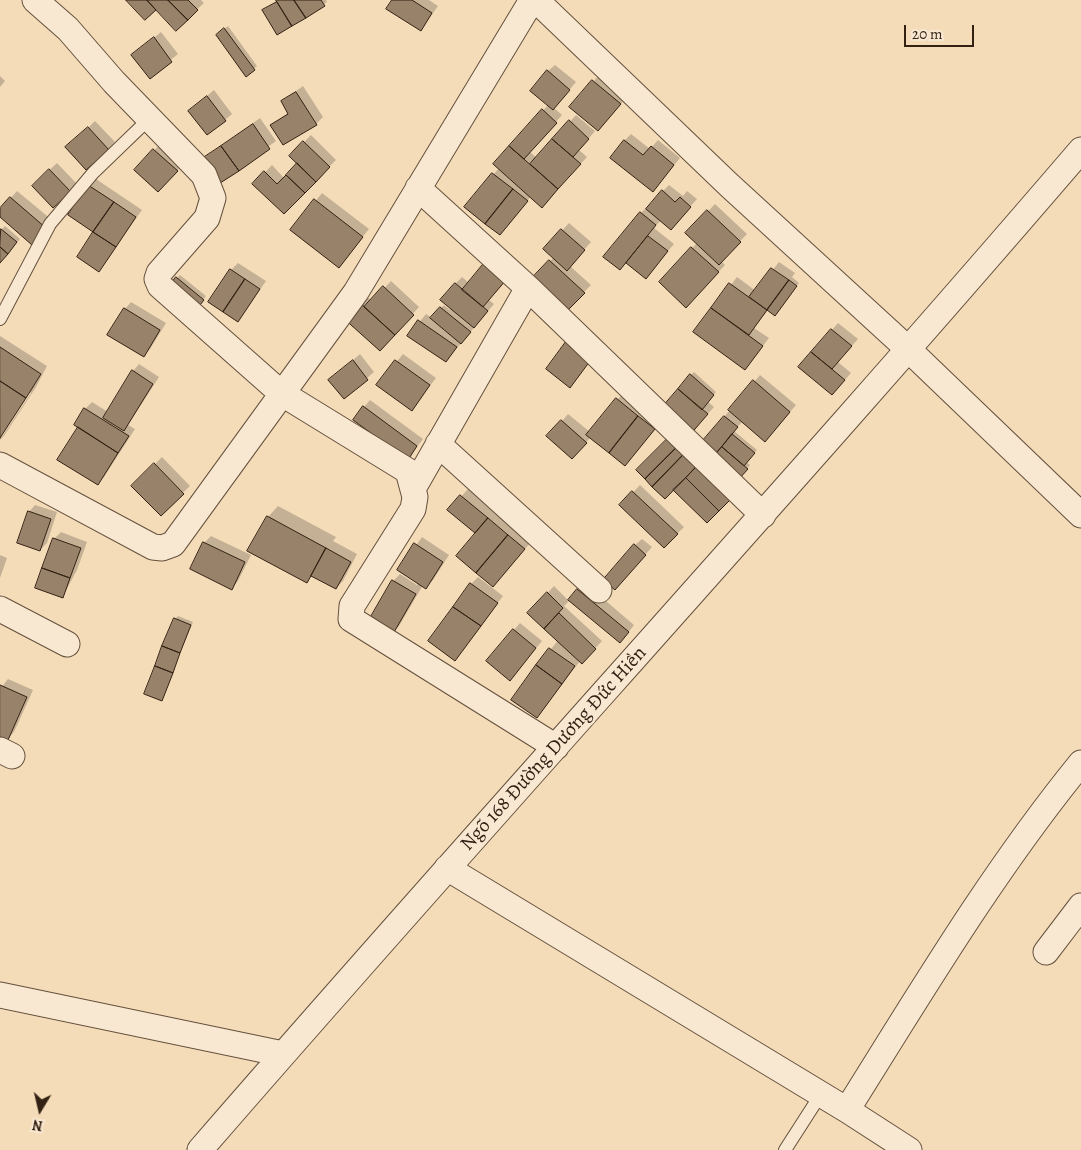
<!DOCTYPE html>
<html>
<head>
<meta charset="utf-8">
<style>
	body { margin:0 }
	#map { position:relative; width:1081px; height:1150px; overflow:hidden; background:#f5dcb9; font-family:Alegreya,serif }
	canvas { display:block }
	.north { position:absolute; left:15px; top:1085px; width:50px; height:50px; -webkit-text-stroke:4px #f8e8d2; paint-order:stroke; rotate:189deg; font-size:14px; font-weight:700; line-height:20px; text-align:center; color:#332113 }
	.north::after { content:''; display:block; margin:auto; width:18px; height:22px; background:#332113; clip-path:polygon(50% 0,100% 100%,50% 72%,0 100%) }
	.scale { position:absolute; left:904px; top:25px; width:70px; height:22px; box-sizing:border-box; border:2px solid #332113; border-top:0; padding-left:6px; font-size:15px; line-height:18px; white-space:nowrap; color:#332113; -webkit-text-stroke:4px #f8e8d2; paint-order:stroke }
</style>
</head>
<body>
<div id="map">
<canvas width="1081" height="1150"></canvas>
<div class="north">N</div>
<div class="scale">20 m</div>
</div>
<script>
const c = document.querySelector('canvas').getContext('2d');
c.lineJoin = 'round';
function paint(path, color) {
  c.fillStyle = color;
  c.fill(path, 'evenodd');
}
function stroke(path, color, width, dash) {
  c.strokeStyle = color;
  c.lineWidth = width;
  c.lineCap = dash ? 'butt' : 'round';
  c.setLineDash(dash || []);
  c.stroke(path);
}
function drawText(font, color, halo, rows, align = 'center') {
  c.font = font + ' Alegreya,serif';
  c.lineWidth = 4.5;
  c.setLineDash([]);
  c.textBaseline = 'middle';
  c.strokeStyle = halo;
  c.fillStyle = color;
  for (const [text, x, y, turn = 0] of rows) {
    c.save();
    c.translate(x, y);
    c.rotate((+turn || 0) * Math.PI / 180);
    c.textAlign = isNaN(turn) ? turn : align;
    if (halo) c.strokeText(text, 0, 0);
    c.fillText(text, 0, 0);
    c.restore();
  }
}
paint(new Path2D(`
	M128,0H201L204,3L176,29L156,8L145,18Z
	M278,0H326L327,2L278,34L264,10Z
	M394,0H429L438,6L421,30Z
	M228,26L257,66L247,75L220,32Z
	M161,32L178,54L150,77L133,55Z
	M555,65L576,82L554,108L562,115L530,152L537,158L576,115L595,131L579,150L587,157L548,199L531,196L507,227L466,207L499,168L494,164L548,105V71Z
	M600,74L627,97L604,123L571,107Z
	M0,76L5,81L0,87Z
	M303,86L323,117L316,124L272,125L289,112L282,101Z
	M214,90L232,114L225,120L189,111Z
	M260,118L276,141L218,183L202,160Z
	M95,121L115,142L108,149L74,141Z
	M631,134L650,149L658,140L680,158L653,191L624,141Z
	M311,135L336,160L284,212L254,184L272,165L284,178L298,164L290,156Z
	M161,143L184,163L165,184L136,170Z
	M57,163L77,184L53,206L40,179Z
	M96,179L142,210L99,270L89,186Z
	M669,185L683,196L687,191L697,199L677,222L661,220L654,228L674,244L646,277L626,262L641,213Z
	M17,191L52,220L31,243L0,215V210Z
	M322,193L369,229L345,259L292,230Z
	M715,204L747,234L721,261L725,265L693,299L660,282L697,243L687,233Z
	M569,223L591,242L570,266L591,285L568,308L535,277L554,257L545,249Z
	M5,226L20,239L0,262V231Z
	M779,262L795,273L792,277L799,283L778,311L768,310L754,328L769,338L745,369L695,332L737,277L756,291Z
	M238,263L266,281L238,321L231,270Z
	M512,273L489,300L494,304L446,361L409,335L426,314L432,318L444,305L450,310L455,284L462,277L469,283Z
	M180,275L206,296L199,305L177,278Z
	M391,281L419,307L386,343L343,316L364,294L372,301Z
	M131,302L166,323L150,349L144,355L125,309Z
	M838,323L858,339L838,362L851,373L839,387L800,367Z
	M0,336L47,366L36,387L4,436L0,440V437H2L31,393L29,392L0,436Z
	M360,354L374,372L344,398L330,380Z
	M403,354L436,378L412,409L378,384Z
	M139,364L159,377L128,425L135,429L104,477L97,483L80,427L85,409L92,402L108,412L133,371Z
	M694,372L716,392L708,402L714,407L696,427L691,375Z
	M760,375L796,405L772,433L743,421L734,431L757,450L746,462L750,465L739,478L700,445Z
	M624,392L661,422L632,457L591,437L579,450L562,421L568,414L590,432Z
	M370,400L423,439L408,458L364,407Z
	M162,457L190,486L161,514L133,486Z
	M640,485L684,527L664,547L621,505Z
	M468,489L531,542L500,578L477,533L449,510Z
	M35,505L57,512L47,543L40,550L29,512Z
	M278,506L336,537L333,541L357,554L343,581L336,588L313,575L307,582L268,517Z
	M61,532L87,542L77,570L63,596L54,539Z
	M211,536L251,555L238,581L232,588L204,543Z
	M422,537L449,555L433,580L426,587L423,585L399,626L392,632L393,581L400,574L417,585L419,583L399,570Z
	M642,539L652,547L622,581L635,545Z
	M0,555L7,558L0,578Z
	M478,577L503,596L455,659L471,584Z
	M585,583L634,625L627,634L570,600Z
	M554,586L569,601L564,606L602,641L582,663L580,661L537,717L513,699L558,640L529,613Z
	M178,616L193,622L161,699L175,619Z
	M520,623L542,641L517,672L514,630Z
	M8,679L33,690L14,732L8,739L0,735V689Z`), '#0003');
const building = new Path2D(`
	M126,0H147L156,10L145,20Z
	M147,0H168L188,20L176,31Z
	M168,0H188L198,10L188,20Z
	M276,0H294L306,18L292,26Z
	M294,0H321L325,6L306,18Z
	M392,0H412L432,13L421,31L386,9Z
	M277,2L292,26L277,35L262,10Z
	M224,28L255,70L246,77L216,35Z
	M154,37L172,62L150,79L131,55Z
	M547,70L570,90L553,110L530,91Z
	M592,80L621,104L598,131L569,107Z
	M296,92L317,125L283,145L270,125L288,114L281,101Z
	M207,96L226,121L207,135L188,111Z
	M542,109L557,123L524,159L509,146Z
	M569,120L589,139L573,157L552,139Z
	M253,124L270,149L239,171L221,146Z
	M88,127L109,150L86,170L65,147Z
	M552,139L581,164L558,189L530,164Z
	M624,140L643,155L651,146L674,165L653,192L610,158Z
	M303,141L330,167L316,182L289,156Z
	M221,146L239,171L217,185L200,160Z
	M509,146L558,189L542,208L493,164Z
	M153,149L178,171L158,192L134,170Z
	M297,163L316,182L305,193L286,175Z
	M49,169L71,192L53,208L32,186Z
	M264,171L277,184L286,175L305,193L284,214L252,184Z
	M492,173L513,189L485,224L464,207Z
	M88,185L114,202L93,232L68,215Z
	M513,189L528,201L500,235L485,224Z
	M662,190L675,202L680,197L691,207L671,230L646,209Z
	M10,197L46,228L32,245L0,217V208Z
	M314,199L363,237L339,268L290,230Z
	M114,202L136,217L116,247L93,232Z
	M707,210L741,242L719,265L685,233Z
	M640,212L656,225L620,270L603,257Z
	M1,229L17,242L8,254L0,247Z
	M561,229L585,250L567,271L543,249Z
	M93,232L116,247L99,272L77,257Z
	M648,236L668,251L646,279L626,263Z
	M0,247L8,254L0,263Z
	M691,247L719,272L686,308L659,282Z
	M549,260L585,293L568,310L533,277Z
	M485,262L506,280L483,307L462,290Z
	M771,268L789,280L767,310L749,297Z
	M230,269L245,279L223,312L208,302Z
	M176,277L204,300L196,310L168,288Z
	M245,279L260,289L238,322L223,312Z
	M789,280L797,286L775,316L767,310Z
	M455,283L488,311L474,328L440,300Z
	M729,283L767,310L749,335L711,308Z
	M383,286L414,315L395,335L364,307Z
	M357,300L395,335L380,351L341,316Z
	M440,307L471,332L461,344L430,318Z
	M124,308L160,330L144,357L107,335Z
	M711,308L763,346L745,370L693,332Z
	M418,320L457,347L446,362L407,336Z
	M831,329L852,346L832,369L811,352Z
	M568,339L593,357L570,388L546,369Z
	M0,347L41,374L26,398L0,381Z
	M811,352L845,380L832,395L798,367Z
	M353,360L368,380L344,399L328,380Z
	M395,360L430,385L412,411L376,385Z
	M132,370L153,384L124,431L103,418Z
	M690,374L714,395L702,410L678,389Z
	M753,380L790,412L765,442L728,410Z
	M0,381L26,398L0,438Z
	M678,389L708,414L689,436L659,411Z
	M616,398L638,416L609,453L586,435Z
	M363,406L417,446L408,460L353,420Z
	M84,408L129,436L118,453L74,425Z
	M638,416L655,429L625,466L609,453Z
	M724,416L738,427L713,457L699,445Z
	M561,420L587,443L572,459L546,436Z
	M78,427L118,453L98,485L57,460Z
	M732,434L755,453L744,466L722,447Z
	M670,436L679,445L645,479L636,470Z
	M679,445L686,452L652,487L645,479Z
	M722,447L748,469L739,479L713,457Z
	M686,452L698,465L665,499L652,487Z
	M154,463L184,494L161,516L131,486Z
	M698,465L732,498L719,511L686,478Z
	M686,478L719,511L707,523L673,490Z
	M632,491L678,534L664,548L619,505Z
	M460,495L488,518L475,533L447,510Z
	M28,511L51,519L40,551L17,543Z
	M267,516L326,548L307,583L247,551Z
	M488,518L508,535L476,573L456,556Z
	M508,535L525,549L493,587L476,573Z
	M53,538L81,548L70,578L42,568Z
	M203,542L245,562L232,590L190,569Z
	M414,543L443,562L426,589L397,570Z
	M634,544L646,555L615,590L603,580Z
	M326,548L351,562L336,589L311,576Z
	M42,568L70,578L63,598L35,588Z
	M392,580L416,594L393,634L369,620Z
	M470,583L498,603L481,626L453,607Z
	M577,589L629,632L620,643L568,600Z
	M547,592L563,608L544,629L527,613Z
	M453,607L481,626L455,661L428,641Z
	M559,613L596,649L582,664L544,629Z
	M174,618L191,625L180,653L162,646Z
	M513,629L536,648L510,681L486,661Z
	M162,646L180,653L173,673L155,666Z
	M549,648L575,666L562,684L536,665Z
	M536,665L562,684L537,718L511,700Z
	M155,666L173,673L162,701L144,694Z
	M0,685L27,697L8,740L0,737Z`);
paint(building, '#988269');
stroke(building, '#332113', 1);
const lane = new Path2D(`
	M0,319L50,224L93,173L150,118
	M785,1150L821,1094`);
const street = new Path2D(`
	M35,0L68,29L114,82L204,175L213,198L207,218L159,273L157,279L160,286L281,393L408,471L415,497L413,509L352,606L351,619L556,747
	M536,0L729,185L909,350L1081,515
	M418,188L528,288L763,515
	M438,444L599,590
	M0,465L153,547L162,548L173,544L356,292L532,0
	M414,487L528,288
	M0,609L67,644
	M0,750L12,756
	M447,868L847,1110C921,992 993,871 1081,763
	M1046,952L1081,906
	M0,995L283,1054
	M847,1110L909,1150
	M200,1150C491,814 792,487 1081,150`);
stroke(lane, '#64503c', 14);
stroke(street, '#64503c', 27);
stroke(lane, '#f8e8d2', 12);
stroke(street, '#f8e8d2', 25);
drawText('20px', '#332113', '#f8e8d2', [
	["Ngõ 168 Đường Dương Đức Hiền",554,749,-48]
]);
</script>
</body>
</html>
